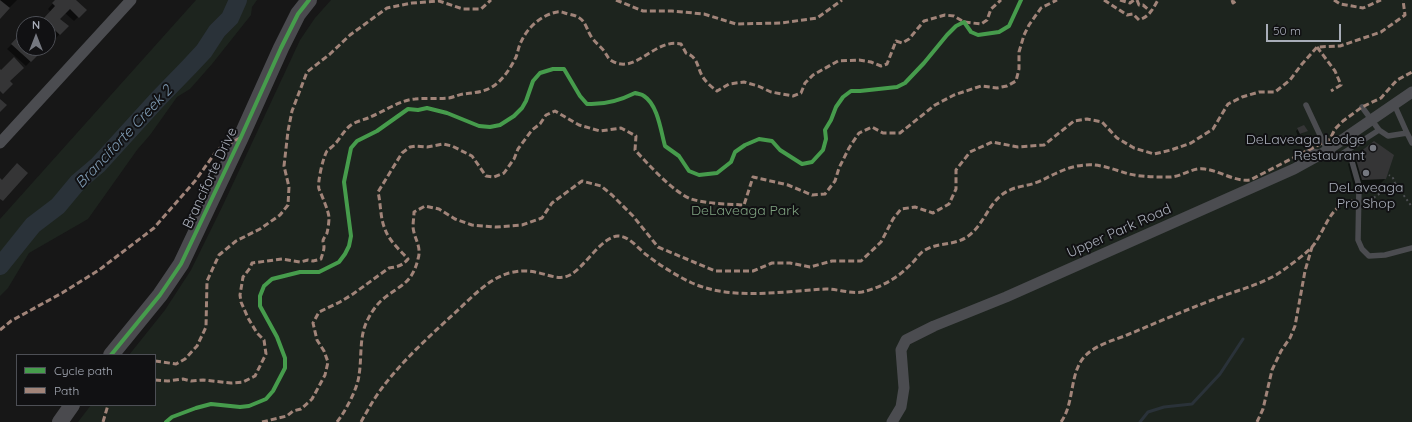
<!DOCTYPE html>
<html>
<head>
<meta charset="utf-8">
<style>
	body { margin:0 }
	#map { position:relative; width:1412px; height:422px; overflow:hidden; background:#171717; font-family:Quicksand,sans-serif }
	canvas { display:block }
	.legend { position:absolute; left:16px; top:354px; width:140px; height:52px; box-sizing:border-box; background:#111113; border:1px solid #4d4f55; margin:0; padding:5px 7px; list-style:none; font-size:12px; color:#a8adb8 }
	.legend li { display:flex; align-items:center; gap:8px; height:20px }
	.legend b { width:20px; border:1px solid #4d4f55 }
	.north { position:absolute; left:16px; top:16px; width:40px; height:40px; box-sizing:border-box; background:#111113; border:1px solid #4d4f55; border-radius:50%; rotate:0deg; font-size:11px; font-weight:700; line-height:16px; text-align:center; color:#a8adb8 }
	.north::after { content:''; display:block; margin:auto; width:14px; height:18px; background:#757880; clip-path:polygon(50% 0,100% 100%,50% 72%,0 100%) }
	.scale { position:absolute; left:1266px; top:24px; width:75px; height:18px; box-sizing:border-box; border:2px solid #a8adb8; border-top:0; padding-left:5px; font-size:12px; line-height:14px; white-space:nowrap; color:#a8adb8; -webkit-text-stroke:3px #111113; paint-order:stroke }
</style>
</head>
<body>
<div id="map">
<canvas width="1412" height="422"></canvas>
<ul class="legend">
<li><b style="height:5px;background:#469c4c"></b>Cycle path</li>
<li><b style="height:5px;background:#a18479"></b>Path</li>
</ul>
<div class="north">N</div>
<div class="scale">50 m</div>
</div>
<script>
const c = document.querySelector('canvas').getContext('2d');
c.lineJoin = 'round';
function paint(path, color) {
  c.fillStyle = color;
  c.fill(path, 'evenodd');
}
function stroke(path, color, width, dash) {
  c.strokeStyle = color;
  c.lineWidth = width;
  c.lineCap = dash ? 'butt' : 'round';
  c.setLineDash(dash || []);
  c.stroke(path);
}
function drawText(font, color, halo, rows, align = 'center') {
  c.font = font + ' Quicksand,sans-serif';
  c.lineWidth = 4;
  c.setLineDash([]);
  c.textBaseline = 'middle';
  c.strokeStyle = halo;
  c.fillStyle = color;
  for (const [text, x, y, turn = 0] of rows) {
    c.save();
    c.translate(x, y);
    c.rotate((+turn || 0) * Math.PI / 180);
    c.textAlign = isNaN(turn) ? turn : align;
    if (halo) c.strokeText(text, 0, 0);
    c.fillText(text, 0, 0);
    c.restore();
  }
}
paint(new Path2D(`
	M196,0H257L252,7L251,15L212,64L190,89L177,97L150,135L137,150L88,219L29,253L8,288L0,296V219Z
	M331,0H1412V422H78L91,405H155V355H129L165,310L191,270L223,205L300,40L315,18Z`), '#1d241e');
paint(new Path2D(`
	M0,0H17L0,17Z
	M56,0H75L85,10L74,21L65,13L59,19L67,26L55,39L51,36L48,39V24H39L51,12L48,9Z
	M20,36L24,39V48H40L38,50L39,52L26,66L7,49Z
	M1298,129L1306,131L1298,136L1296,131Z
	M1355,156L1385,179L1378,186L1354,187L1348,164Z`), '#0007');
stroke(new Path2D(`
	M1140,422L1148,412L1164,407L1192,404L1220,374L1243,339`), '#2a3239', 3);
stroke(new Path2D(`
	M0,266L33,225L58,206L78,182L98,165L158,99L190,66L204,51L217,31L230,18L238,0`), '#2a3239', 18);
paint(new Path2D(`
	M0,0L10,8L0,19Z
	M55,0H76L87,10L79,18L70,9L60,19L69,26L60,35L43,19L55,6L52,3Z
	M20,34L24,38V48H41L39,50L41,52L31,62L11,44Z
	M14,57L24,68L10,81L13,84L3,94L0,91V69L1,70Z
	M0,99L7,105L0,112Z
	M1304,125L1308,131L1300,134L1297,128Z
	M1374,141L1394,155L1386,179L1362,180L1355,156Z
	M17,163L28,173L3,201L0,199V178L2,180Z`), '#353536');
stroke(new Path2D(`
	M1395,183L1412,207
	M1365,202L1369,201L1395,183L1393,178L1389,175`), '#4d4e52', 2, [2, 3]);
stroke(new Path2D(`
	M1394,104L1407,133
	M1306,105L1327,150
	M1362,107L1379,130
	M1412,143L1407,133L1388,136L1379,130L1340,155L1351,158L1359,186L1358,240L1362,249L1369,256L1385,255L1412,248
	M1309,151L1340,155`), '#4b4c50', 5.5);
stroke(new Path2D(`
	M0,143L131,0
	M892,422L901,407L904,388L901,350L906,340L934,326L1006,297L1294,169L1323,153L1412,92`), '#4b4c50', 11);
stroke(new Path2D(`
	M111,355L160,295L181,264L241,137L281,48L298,14L309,0
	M60,422L72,405`), '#4a4a4e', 16);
stroke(new Path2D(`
	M616,0L643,11H672L704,14L736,24L781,23L817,18L842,0
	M1104,0L1127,15L1133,14L1139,20C1150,16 1152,10 1158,0
	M1120,0L1130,3L1134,0
	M1137,0L1139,5H1143L1151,12
	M1232,0L1233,3L1238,0
	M1334,0L1340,4L1363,8L1381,0
	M1317,47L1335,71L1341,85L1331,91
	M0,330L11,321L62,293L99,270L154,228L195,181L218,149L240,138
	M155,361L176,364L185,359L197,346L206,327L207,281L219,255L236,241L260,229L280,215L288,205L289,187L284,166L288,131L292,111L307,72L330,54L350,35L387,8L412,3L439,1L463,9H481L491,0
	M155,380L168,381L183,379L191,381L203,380L231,383L243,382L255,376L266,354L264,340L257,333L248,318L241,302L240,295L243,277L250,268L252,263L282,259L300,262L308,260L313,261L321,259C322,255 324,251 324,247C324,245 323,243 323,241C323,238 326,236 327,233C328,229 329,222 329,218C329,212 322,196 319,189C317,184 323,157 327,151C329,149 332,147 334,145C340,139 344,130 351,125C357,121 363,120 368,118C383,112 400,100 415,99C426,98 438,99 449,98C454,97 458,95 463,94C473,93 484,92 492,87C502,81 510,69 515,59C518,54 518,47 521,42C527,28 541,15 557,12C561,11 564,13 568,14C586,17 584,25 592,38C596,43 601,47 604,51C607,55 608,59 612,61C636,75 654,38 681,44L686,53C700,58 696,69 705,80C708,84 713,88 717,91L729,84L744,82L758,86L771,92L793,96L801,93L805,83L813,75L838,61L859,60L871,62L881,66L887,64L896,41L902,43L909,39L924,21L945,15L954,16L964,22L981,24L987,20L991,9L1001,0
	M103,422L108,405
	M262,422L287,416L293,411L301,409L312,399L318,388L325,375L328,362L324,351L317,340L313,323L319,312L340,302L353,294L389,268C397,267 402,266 408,259C400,250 389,241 385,229C380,218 381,204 378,192L402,153L410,147L416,146L427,147L443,144L452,146L472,156L486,176L494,177L504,173L514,159L518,149L532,130L540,124L546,115L555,111L579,125L600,131L621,128L636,136L635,150C648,164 673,192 691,199C708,204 727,204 744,205L753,177L788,185L812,195L825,194L835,181L839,168L849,148L859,133L872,127L883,133H900L935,105L954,95L981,86L997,88L1007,86L1016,81L1019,69V52L1024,35L1029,25L1041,8L1057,0
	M337,422C345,412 358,388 359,375C362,358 359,337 367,321C371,313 376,305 383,299C400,285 412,284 418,259C422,246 414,239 413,227C413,222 414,217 414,212L425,206L439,209L455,219L472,225L496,227L522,225L542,218L552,203L582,181L601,186L612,195L633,216L658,247L715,271H753L772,263H790L810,267L832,261H861L881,242L893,219L901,209L915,207L933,213L949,204L956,189V170L970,152L992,142L1018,147L1044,145L1074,121L1087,119L1102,122L1117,138L1134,148L1154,154L1171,150L1191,143L1213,129L1228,104L1242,97L1259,92H1275L1290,80L1302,64L1317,47L1340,46L1381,32L1405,15L1403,0
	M361,422C366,413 371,404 377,395C399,363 431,335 459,309C474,295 489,279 509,273C518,271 526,270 535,272C547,274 559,281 570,275C585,267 601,237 618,236C630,236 639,250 648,256C661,266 677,276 692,283C733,301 782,291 826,289C838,289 850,294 862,292C880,288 898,278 911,264C916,260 919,253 925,250C941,241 958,247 973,232C987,218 991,198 1010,190C1018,186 1027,186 1035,183C1044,180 1051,175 1059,172C1069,167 1083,164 1094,165C1106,166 1118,171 1129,174C1142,177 1157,177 1171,177C1183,176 1193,167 1205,169C1220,171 1235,182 1250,180L1330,139L1335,129L1343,121L1362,107L1381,98L1397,80L1412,72
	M1061,422C1075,403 1069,371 1086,355C1096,345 1114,340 1127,335C1158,322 1188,309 1220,297C1239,290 1258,285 1276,275C1284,270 1307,253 1312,247C1326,230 1329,205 1352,201L1358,204
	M1257,422L1263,409L1272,370L1281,351L1290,338L1295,326L1305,271L1312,247`), '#a18479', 3, [6, 3]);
stroke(new Path2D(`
	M111,355L160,295L181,264L241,137L281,48L298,14L309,0
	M166,422L172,417L196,408L211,404L240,407L249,406L266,399L273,391L285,368V358L277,337L260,306V296L264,286L272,279L300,272H319L339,262L345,254L349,246L351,236L344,182L351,148L357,141L377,131L408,109L418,110L427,108L447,113L479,126L490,127L500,125L514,116L522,108L526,101L533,81L540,73L553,69H564L580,96L587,104C605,105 619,101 635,93C638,94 642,94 644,96C658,105 661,132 665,146L679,156L689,171L699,175L717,173L731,162L735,152L745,145L759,139L772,141L780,150L802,164L812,162L823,150L826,139L825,130L831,120L836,107L843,97L851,91H860L897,87L905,83L924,63L947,35L956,26L964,22L971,32L978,35L999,32L1009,26L1021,0`), '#469c4c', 4);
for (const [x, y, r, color] of [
	[1373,148,4,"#757880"],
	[1366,173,4,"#757880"]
]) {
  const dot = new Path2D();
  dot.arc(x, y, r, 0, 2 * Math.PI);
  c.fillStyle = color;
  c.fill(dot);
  stroke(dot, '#111113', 1.5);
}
drawText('14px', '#a8adb8', '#111113', [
	["DeLaveaga Lodge",1365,140],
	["Restaurant",1365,156],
	["DeLaveaga",1366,188,"center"],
	["Pro Shop",1366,204,"center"]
], 'right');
drawText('14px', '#a8adb8', '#111113', [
	["Branciforte Drive",210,178,-65],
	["Upper Park Road",1119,231,-24]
]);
drawText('14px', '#7fa381', '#111113', [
	["DeLaveaga Park",745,211]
]);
drawText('italic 15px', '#7f9bb3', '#111113', [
	["Branciforte Creek 2",124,137,-47]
]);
</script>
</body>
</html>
